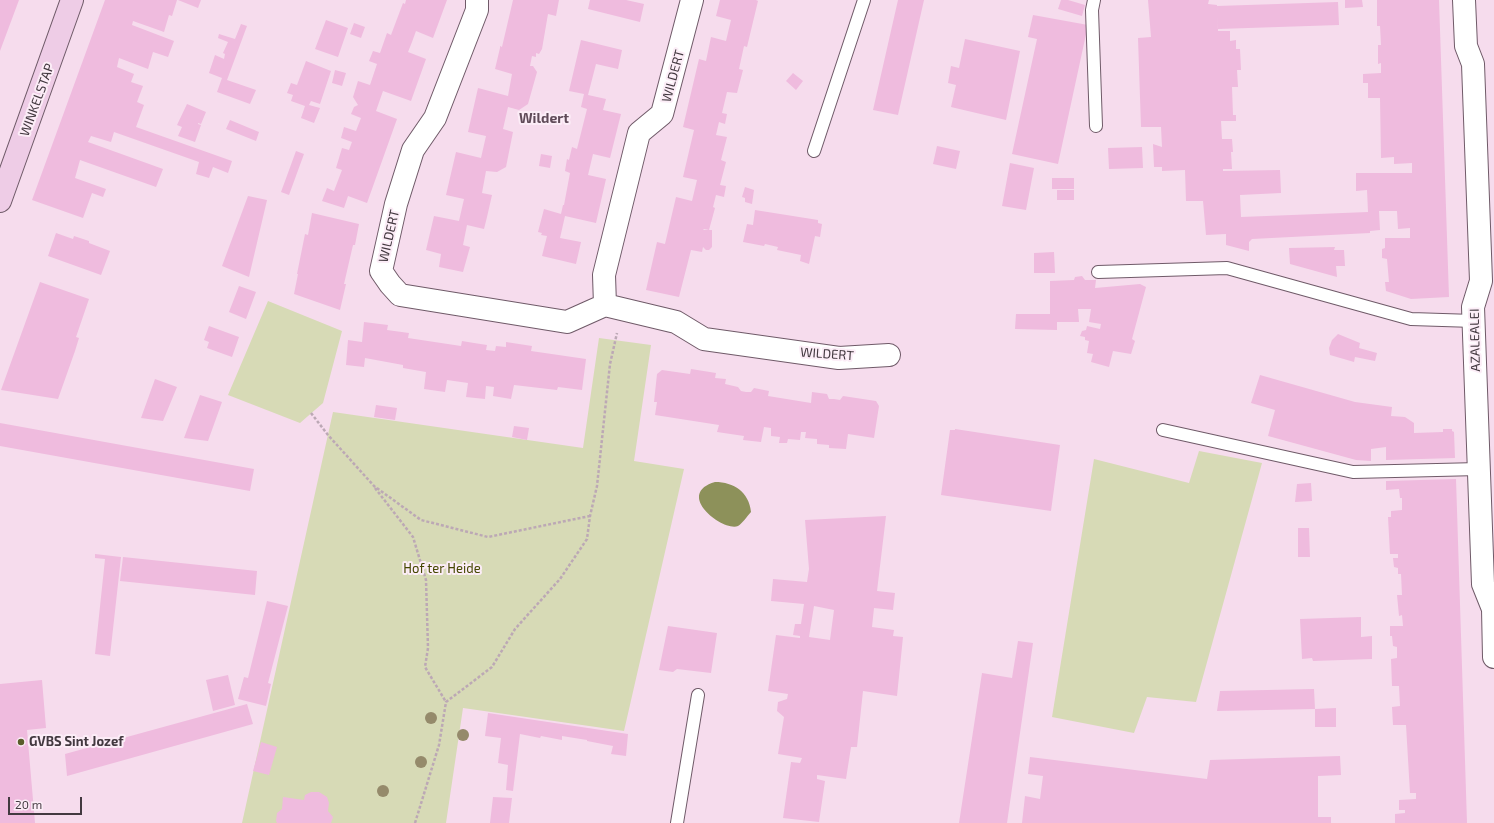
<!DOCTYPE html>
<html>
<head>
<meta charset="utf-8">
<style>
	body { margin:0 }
	#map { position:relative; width:1494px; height:823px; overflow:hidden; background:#f6dced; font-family:"Exo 2",sans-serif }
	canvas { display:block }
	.scale { position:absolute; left:8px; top:797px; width:74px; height:18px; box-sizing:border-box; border:2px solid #433940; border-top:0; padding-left:5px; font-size:12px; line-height:14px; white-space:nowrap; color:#433940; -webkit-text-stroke:3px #fcedf7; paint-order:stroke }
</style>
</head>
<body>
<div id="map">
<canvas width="1494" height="823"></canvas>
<div class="scale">20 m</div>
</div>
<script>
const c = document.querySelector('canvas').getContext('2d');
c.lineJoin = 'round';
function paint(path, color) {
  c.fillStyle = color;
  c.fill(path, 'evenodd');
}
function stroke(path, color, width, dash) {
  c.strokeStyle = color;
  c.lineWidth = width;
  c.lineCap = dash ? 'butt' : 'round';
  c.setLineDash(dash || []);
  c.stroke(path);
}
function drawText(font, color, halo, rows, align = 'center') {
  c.font = font + ' "Exo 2",sans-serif';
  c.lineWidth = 4;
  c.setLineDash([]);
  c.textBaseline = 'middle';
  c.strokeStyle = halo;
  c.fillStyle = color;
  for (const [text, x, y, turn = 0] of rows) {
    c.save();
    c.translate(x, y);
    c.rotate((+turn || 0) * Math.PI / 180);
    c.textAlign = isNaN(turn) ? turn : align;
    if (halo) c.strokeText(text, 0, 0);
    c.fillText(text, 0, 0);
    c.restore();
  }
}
paint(new Path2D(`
	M268,301L342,331L323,403L300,423L228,395Z
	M599,338L651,345L634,461L684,469L624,731L463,708L446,823H242L333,412L583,448Z
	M1199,451L1262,463L1196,702L1147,697L1134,733L1052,717L1094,459L1189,483Z`), '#d7dab6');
paint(new Path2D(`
	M715,482C734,482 749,492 751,512C747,516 743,523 738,526C723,532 674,494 715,482Z`), '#8d915a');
paint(new Path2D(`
	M0,0H19L0,51Z
	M105,0H177L172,16L169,15L164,32L133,21L132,25L174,41L168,57L153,52L148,69L119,58L117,67L134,74L131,82L143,86L137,102L144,105L136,127L232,161L228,173L213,167L209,178L196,174L199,162L114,132L111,142L91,136L88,142L163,169L156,187L80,160L75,178L106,189L103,197L92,193L83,218L32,200Z
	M178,0H201L198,8Z
	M406,0H447L433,38L416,31L412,42L408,52L426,59L411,101L383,91L376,111L397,119L367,203L348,196L344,208L322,201L327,188L334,191L342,170L336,168L342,148L349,150L352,142L341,138L344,127L356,131L361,118L351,114L354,107L358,105L353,97L358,81L370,85L377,64L369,61L373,51L380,53L387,33L391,35L403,3L405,4Z
	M513,0H559L556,16L548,14L542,49L539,54L536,53V57L532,56L530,66H533L537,72L528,104L519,110L508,107L503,129L513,132L506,167L497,172L486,171L482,193L492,195L487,217L484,229L467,225L463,245L470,247L463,272L439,267L441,254L426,250L434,216L459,221L464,199L446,195L456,152L481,158L486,136L468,132L478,88L508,96L512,74L495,69L500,48V46L502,47Z
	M590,0H626L644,4L640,22L588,9Z
	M720,0H756L758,1L747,47L744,46L739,69L743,70L737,93L727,92L722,113L727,114L725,124L719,122L716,135L727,137L721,160L726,162L720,185L726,186L724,197L716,195L713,207L715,208L709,230L704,229L703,230H712V247L709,250H706L703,247L702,252L691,250L679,297L646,290L657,242L665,244L676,197L692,201L697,180L683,177L694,130L683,127L699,59L706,61L711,37L726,41L731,20L716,16Z
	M898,0H924L898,115L873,110Z
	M1061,0H1068L1085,5L1082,16L1058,9Z
	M1148,0H1209L1208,4L1217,5L1218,31H1230V41L1236,40V49H1240L1241,70H1237L1238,87H1232L1233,115H1236V121H1221L1222,139H1232L1233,152H1231L1232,169H1223V171L1280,170L1281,193L1240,195L1241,217L1368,212L1367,190L1356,191V173H1412V163L1394,164V157L1381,158L1380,98H1368V83H1363V74L1381,73V63L1378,64V45H1381L1380,26H1377V0H1439L1449,297L1411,299L1386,291L1385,282H1389L1387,259L1382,258V249L1385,248V238H1410V228L1398,229L1397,211H1379L1380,230L1370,231V233L1252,239L1249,242V251L1226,245V234L1206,235L1203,201H1186L1185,170L1162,171V167H1154L1153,144L1162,147L1161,127H1141L1138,38L1151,37Z
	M1345,0H1362L1363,7L1345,8Z
	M1338,2L1339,25L1218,29L1217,6Z
	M1033,15L1088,25L1058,164L1012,154L1037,39L1028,37Z
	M326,20L348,28L338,57L315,49Z
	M354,23L365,27L361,38L350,34Z
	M241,24L247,26L227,80L256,90L250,104L217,92L222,78L209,73L215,55L224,59L225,54L223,53L228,42L218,38L219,34L235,39Z
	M965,39L1020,51L1006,120L951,107L956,85L948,83L951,66L959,68Z
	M581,40L622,50L618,69L596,64L588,95L606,99L603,110L621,114L610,158L593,154L588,175L606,179L596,223L565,216L560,238L581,242L576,264L542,256L547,236L541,235L542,233L538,232L544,209L561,214L563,205H564L570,173L565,171L567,159L569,160L572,147L577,149L587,109L581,107L584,94L569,91Z
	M306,61L331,71L320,104L311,101L309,105L320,108L314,123L301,118L305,106L291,101L293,95L287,93L291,83L297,85Z
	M335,70L346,73L342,86L332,83Z
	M793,73L803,81L796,90L786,81Z
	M187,104L206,112L201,124L198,123V124L201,125L195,142L178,136L182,127L177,125Z
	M230,120L259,132L256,141L226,129Z
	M937,146L960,151L956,169L933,164Z
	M1142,147L1143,168L1109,169L1108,148Z
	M296,151L304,154L289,195L281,192Z
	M541,154L552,156L550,168L539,166Z
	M1010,163L1034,168L1026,210L1002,206Z
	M1052,178H1074V189H1052Z
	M745,187L754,190L752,204L745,202V198L742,197Z
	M1057,190H1074V200H1057Z
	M248,196L267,200L249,277L222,266Z
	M755,210L818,220V223L822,224L820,237L815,236L809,264L800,261L801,255L777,250L778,247L765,244L764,246L743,242L747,224L753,225Z
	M312,213L359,224L355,245H353L344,284H346L340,310L294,294L298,274H297L305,234L308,235Z
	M56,233L73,239L74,236L89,241V243L110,251L101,275L48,256Z
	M1335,247L1334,250H1344L1345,266H1336L1337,277L1290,264L1289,248Z
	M1054,252L1055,273H1034V253Z
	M1082,276L1085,280H1096L1095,288L1140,284L1146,287L1132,339L1135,341L1131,354L1113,351L1109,367L1091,362L1093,354L1087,353L1089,341L1085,340V337L1080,336L1082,331L1086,330L1087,326L1100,329L1101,324L1089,322L1091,309H1078L1079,322H1057V330L1015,329L1016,314H1050V281L1074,280L1075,277Z
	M40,282L89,299L76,337L79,338L75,351L58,399L1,390Z
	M239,286L256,292L246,319L229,312Z
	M364,322L388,325L387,330L409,333L408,338L461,346L462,341L474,343L487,345L486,350L495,351L496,346L506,347V342L532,346L531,351L586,359L582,390L558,387L557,390L514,385L511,399L493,396L494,387L486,386L485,399L466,397L468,383L447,380L445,392L424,389L426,372L403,368V365L365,358L364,367L346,365L348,340L362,342Z
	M209,326L239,337L232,357L207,348L209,342L204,340Z
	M1338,334L1360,343L1359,348L1377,353L1375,361L1355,357L1354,362L1330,355L1329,348L1332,340Z
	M691,369L716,373L715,378L726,379L725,384L738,387L741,391L746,392H751L754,388L769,391L768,396L811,403L812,392L827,394L829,399H834L840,400L843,396L876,401L879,406L874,438L848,434L846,449L829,448V445L817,444V439L805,438L806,432H801L800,440L788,439L787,443H779L780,437L771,436V428L764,427L761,442L743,440L744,436L717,432L719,425L655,415L657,402H654L657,374L662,370L690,374Z
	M1260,375L1355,402L1392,407L1391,416L1405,417L1414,423V433L1443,432V429H1452V431L1454,432L1455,458L1386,460V447L1371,449V461L1356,460L1268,436L1275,410L1251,403Z
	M155,379L177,387L163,421L141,418Z
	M200,395L222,402L208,441L184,438Z
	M376,405L397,408L395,420L374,417Z
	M0,423L254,469L250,491L0,446Z
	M514,426L529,428L527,440L512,437Z
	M955,429L1060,445L1051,511L941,495L950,430H955Z
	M1456,479L1467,823H1395V814L1405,813V810H1399V800L1416,799V793H1410L1406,725H1393L1392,707L1400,706L1399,686H1392L1391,659L1397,658V647L1393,646L1392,636H1390V626H1403L1402,615L1399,616L1397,595H1402L1401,574H1398V568L1394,567L1393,558H1398V554H1390L1388,517H1391V511L1402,510V498H1400L1399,489L1386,490V481Z
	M1311,483L1312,501L1295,502L1297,484Z
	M886,516L877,591L895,593L893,610L874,608L872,627L894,630L893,636L903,637L897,696L863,691L857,747H851L846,779L817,775V779L825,781L819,822L783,818L791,762L800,763L802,758L778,754L784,717L777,711L778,702L787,699L788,694L768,691L776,635L800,638V636L793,635L795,624H801L804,604L771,601L773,579L807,582L809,569L805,520ZM814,606L834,610L830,640L809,637Z
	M1298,528H1309L1310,557H1298Z
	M95,554L121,557L110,656L95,654L105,559L95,558Z
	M123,557L257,571L255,595L120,581Z
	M267,601L288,606L268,683L271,684L266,706L238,699L244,677L248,678Z
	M1361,617V637L1372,636V659L1313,661L1312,658L1302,659L1300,619Z
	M668,626L717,633L711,673L677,669L673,672L659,670Z
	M1018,641L1033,643L1007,823H959L982,673L1012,678Z
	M228,675L235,705L213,711L206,680Z
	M42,680L46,728L27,730L35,823H0V684Z
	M1314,689L1315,709L1336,708V727H1315V709L1217,711L1220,691Z
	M247,704L253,724L67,776L65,754Z
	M488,713L628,734L626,756L611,754L613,746L587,741V740L562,736V740L541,736L540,738L520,734L513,791L506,790L508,765L498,763L501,738L485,736Z
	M261,742L277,747L269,775L253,771Z
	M1340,756L1341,775L1318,776V817H1331V823H1022L1025,796L1040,799L1043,776L1028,774L1030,757L1207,779L1210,760Z
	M311,792H319L327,797L329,803L328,811L333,817L331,823H277L276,821L277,813L282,809L283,797L304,800L305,795Z
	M493,797L512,798L509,823H490Z`), '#efbbde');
const lane = new Path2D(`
	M1094,0L1092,10L1096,126
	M814,151L864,0
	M1098,272L1227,268L1411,319L1474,321
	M1163,430L1353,472L1479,469
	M677,823L698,695`);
const street = new Path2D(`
	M477,0V10L435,118L413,150L396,204L381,271L390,284L400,295L567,322L605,305L604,275L639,133L662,114L692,0
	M1464,0L1466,46L1473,64L1481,281L1473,307L1483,584L1493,609L1494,657
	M605,305L676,322L704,339L839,358L889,355`);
const secondary = new Path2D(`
	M0,201L72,0`);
stroke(lane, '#6f5a68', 14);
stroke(street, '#6f5a68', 24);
stroke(secondary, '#6f5a68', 24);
stroke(new Path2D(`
	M311,413L328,435L374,486L421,520L488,537L590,516
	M375,488L413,537L426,580L428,648L425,667L446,702
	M415,823L439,745L446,702L492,667L515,629L560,579L587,539L590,516L597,486L610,364L617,333`), '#bca8b5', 2.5, [3, 2]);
stroke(lane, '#fff', 12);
stroke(street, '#fff', 22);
stroke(secondary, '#eecce6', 22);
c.fillStyle = '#958a6b';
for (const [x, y] of [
	[431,718],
	[463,735],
	[421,762],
	[383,791]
]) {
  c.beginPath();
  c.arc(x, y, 6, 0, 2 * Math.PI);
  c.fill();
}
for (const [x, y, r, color] of [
	[21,742,4,"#595c2a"]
]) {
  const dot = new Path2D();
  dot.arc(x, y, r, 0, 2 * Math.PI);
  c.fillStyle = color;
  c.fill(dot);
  stroke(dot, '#fcedf7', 1.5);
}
drawText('13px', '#433940', '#fcedf7', [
	["WILDERT",673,76,-75],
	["WINKELSTAP",37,100,-70],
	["WILDERT",389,236,-77],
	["AZALEALEI",1475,340,-91],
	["WILDERT",827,354,4]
]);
drawText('13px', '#454700', '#fcedf7', [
	["Hof ter Heide",442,569]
]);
drawText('bold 13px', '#433940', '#fcedf7', [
	["GVBS Sint Jozef",29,742]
], 'left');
drawText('bold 14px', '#604b59', '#fcedf7', [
	["Wildert",544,118]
]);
</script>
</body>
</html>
